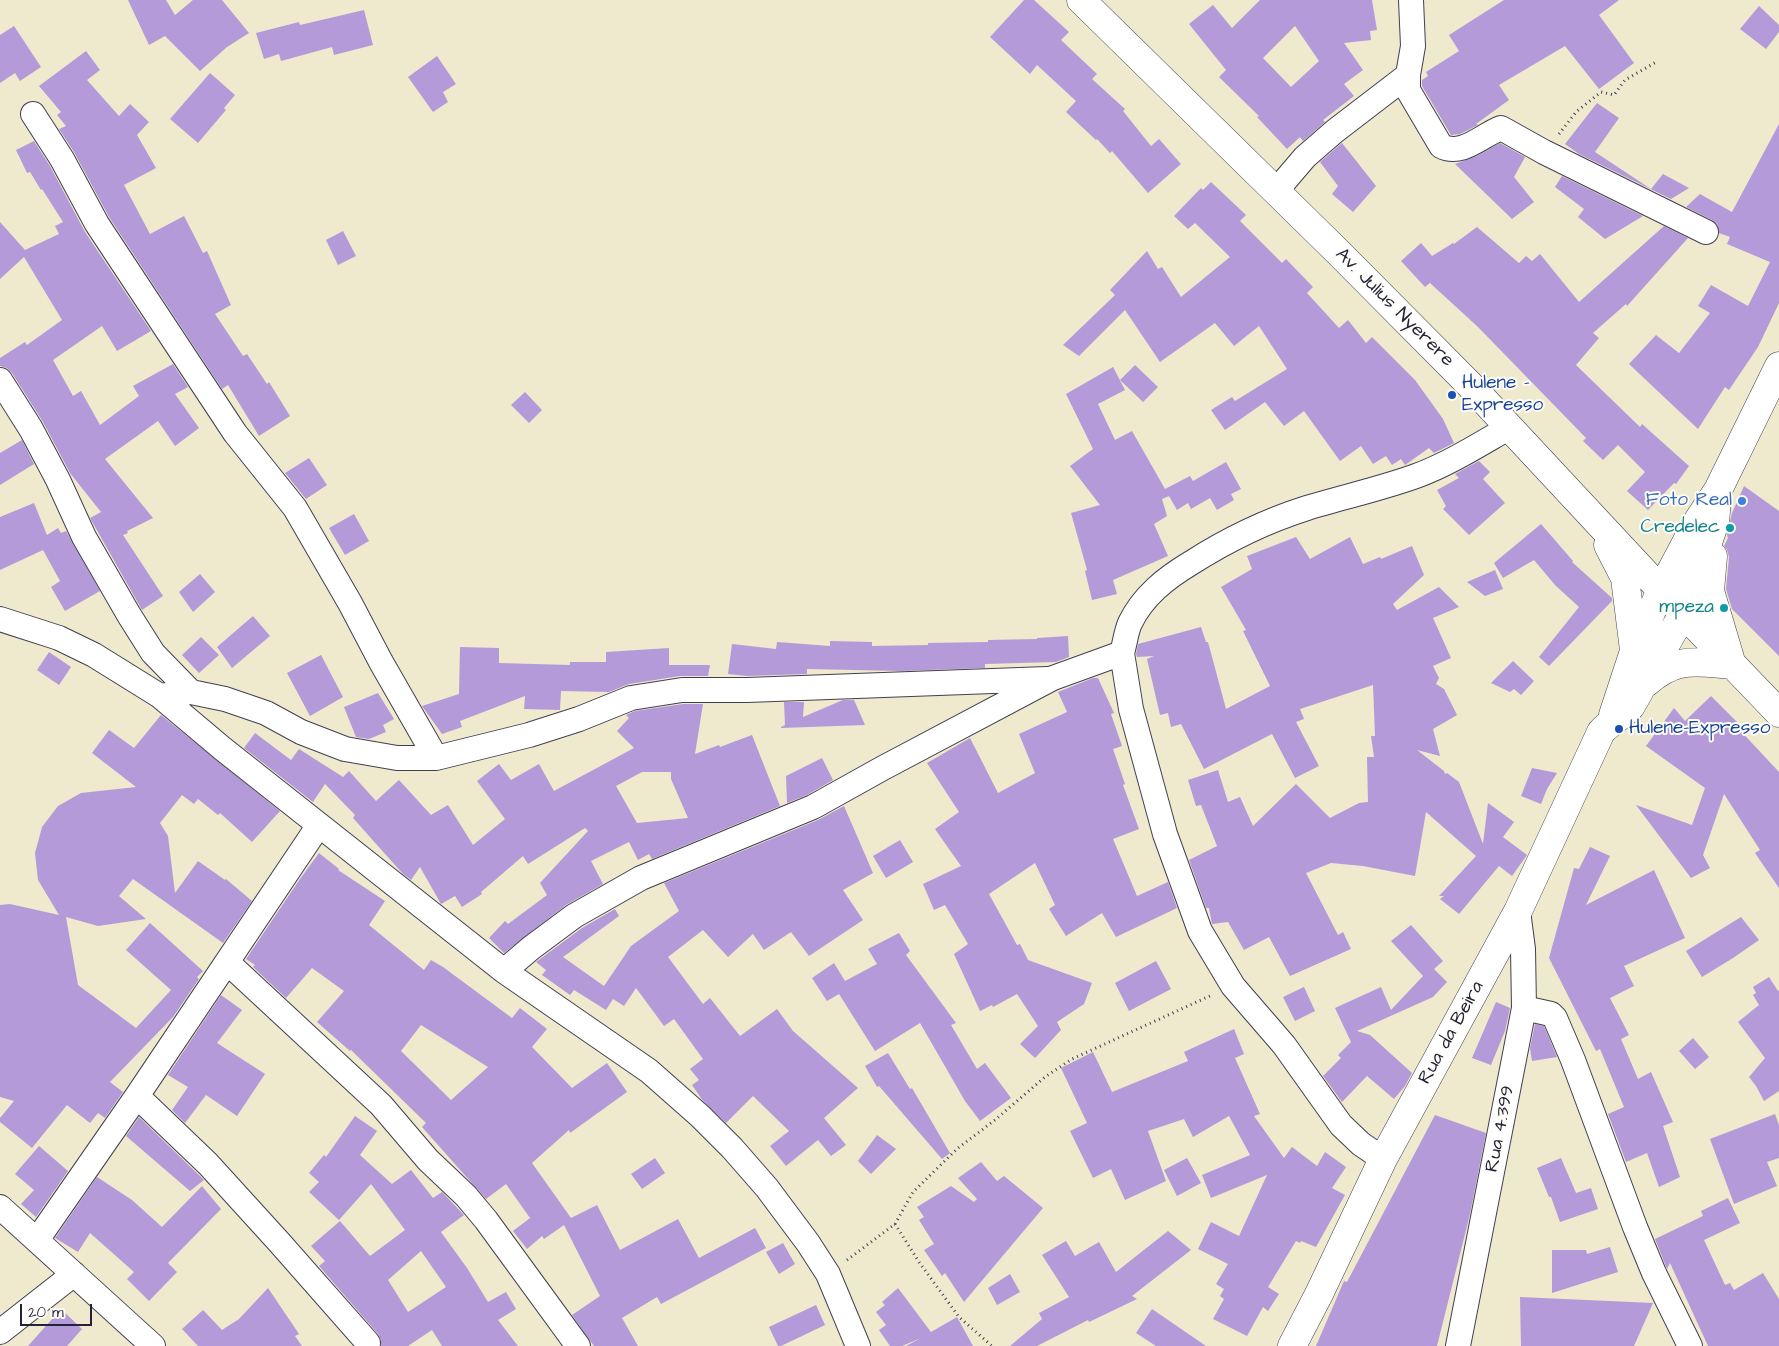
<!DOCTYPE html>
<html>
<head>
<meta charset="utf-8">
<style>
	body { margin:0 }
	#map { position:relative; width:1779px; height:1346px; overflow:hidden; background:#efe9ce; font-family:"Architects Daughter",sans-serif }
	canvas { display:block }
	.scale { position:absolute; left:20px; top:1304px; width:72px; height:22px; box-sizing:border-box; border:2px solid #22223b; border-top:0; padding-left:6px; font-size:15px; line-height:18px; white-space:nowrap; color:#22223b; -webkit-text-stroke:4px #fdfcf7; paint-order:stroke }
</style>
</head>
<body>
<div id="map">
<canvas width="1779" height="1346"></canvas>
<div class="scale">20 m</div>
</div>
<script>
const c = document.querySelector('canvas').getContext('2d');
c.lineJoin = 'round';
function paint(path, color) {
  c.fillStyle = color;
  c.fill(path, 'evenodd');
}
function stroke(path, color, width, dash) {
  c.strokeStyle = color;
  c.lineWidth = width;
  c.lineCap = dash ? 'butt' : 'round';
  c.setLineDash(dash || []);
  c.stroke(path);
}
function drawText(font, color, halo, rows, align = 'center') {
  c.font = font + ' "Architects Daughter",sans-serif';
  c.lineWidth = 4;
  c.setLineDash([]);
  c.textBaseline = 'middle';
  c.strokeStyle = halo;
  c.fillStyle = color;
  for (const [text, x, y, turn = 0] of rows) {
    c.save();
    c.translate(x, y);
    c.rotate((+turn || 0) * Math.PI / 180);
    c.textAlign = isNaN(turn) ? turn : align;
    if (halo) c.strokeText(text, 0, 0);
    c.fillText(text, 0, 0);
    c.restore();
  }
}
paint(new Path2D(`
	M128,0H166L175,15L193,0H222L249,33L227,47L200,71L165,36L149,45Z
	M1024,0H1034L1069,32L1061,40L1097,74L1092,79L1125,109L1123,111L1151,146L1159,139L1181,164L1148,193L1112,151L1110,153L1097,139L1096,140L1066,112L1076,101L1037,65L1030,74L990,37Z
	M1260,0H1372L1377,30L1370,31L1371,40L1344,43L1363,70L1344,84L1354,96L1323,120L1325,122L1303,141L1300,137L1287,149L1257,117L1259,116L1219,77L1226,70L1189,24L1213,5L1232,28ZM1295,26L1319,61L1291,87L1263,58Z
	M1504,0H1619L1599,15L1634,63L1599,89L1565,46L1499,85L1509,100L1476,124L1478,125L1460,134L1451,135L1422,86V80L1428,76L1426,72L1459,51L1449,35Z
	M1759,6L1779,25V32L1766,49L1740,29Z
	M364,10L373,45L334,55L332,47L281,61L279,54L264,59L256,33L299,22L300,25Z
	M14,26L41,67L20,81L15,73L0,83V35Z
	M86,51L100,70L87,80L119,116L130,104L149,122L137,135L156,168L124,185L150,234L184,216L203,253L207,251L231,305L215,314L243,356L247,354L267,384L269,382L290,416L259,436L228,385L222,389L109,217L74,152L59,129L66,126L57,115L61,112L39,86Z
	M437,56L456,84L443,92L448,102L433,112L408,77Z
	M210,73L235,95L224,108L226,110L198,143L170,119Z
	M1597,103L1619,118L1595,152L1651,189L1663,174L1689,188L1671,199L1579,154L1565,144Z
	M1779,124V303L1758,347L1729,390L1725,387L1698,429L1629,364L1656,335L1679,353L1710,313L1698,306L1711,285L1748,306L1770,262L1727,244L1730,237L1719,233L1717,224L1712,220L1686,207L1700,194L1732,212Z
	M34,141L50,166L85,232L151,331L117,351L102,326L53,360L73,396L81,391L100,425L139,396L133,386L173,364L188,387L175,394L199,428L175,446L158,421L105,459L153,518L127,531L128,533L123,535L163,596L142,610L90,518L101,512L70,473L43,422L12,373L7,368L0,366V358L25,342L27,345L62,320L24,257L0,279V222L25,250L59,234L55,226L63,222L42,189L41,190L30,172L27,173L16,150Z
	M1342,143L1376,186L1353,212L1332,194L1338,186L1320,162Z
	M1500,143L1525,157L1514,177L1534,202L1512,219L1455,164L1477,156Z
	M1562,176L1643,216L1605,239L1578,217L1584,209L1555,187Z
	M1211,182L1246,215L1240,221L1282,263L1286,259L1313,287L1307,293L1339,328L1348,320L1366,343L1372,337L1415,380L1443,419L1454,443L1434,453L1429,448L1405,465L1401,459L1392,465L1386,456L1373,464L1361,446L1340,461L1304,411L1284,426L1265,402L1225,430L1211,410L1232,397L1235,401L1287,369L1259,326L1234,346L1215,323L1160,362L1125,310L1079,356L1063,345L1115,295L1110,290L1147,251L1158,269L1162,267L1181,297L1230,257L1195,223L1188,229L1174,216L1201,188L1203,190Z
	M1664,226L1688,238L1627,306L1626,304L1593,333L1599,338L1576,365L1640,427L1642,424L1689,466L1676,484L1674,483L1648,510L1627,491L1645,472L1618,445L1603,460L1583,441L1586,438L1478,327L1430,283L1425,287L1401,261L1421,243L1432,256L1453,243L1454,244L1477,227L1519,263L1526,256L1532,261L1540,254L1579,302Z
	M343,231L356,256L338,265L326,240Z
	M1135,365L1158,387L1143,402L1120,380Z
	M1113,367L1125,390L1098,404L1115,440L1132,431L1169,496L1162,499L1167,516L1154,524L1168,556L1113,580L1117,594L1092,600L1085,571L1087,570L1071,513L1100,505L1070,466L1093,449L1066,394Z
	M525,392L542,410L529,423L511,405Z
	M22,440L34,464L0,485V453Z
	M309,458L327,485L306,499L285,473Z
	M1479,461L1490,472L1483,479L1505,503L1469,535L1443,509L1446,506L1437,490L1459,478L1455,474Z
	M1226,462L1241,489L1231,494L1234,500L1217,510L1210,498L1191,509L1188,503L1177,510L1165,489L1190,476L1193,481Z
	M1744,486L1779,511V656L1732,609L1726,589L1729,557L1727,550L1724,546L1728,538L1727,535L1732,513Z
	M34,503L47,535L58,528L61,533L66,531L100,591L65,611L51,587L60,581L43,550L0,570V517Z
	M354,514L369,541L345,555L329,528Z
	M1541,524L1573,561L1572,562L1612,598V601L1549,666L1539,657L1579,607L1555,585L1534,560L1503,578L1494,563Z
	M1296,537L1310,559L1350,537L1363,564L1380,557L1381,559L1412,546L1424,575L1393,604L1397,610L1439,587L1459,607L1433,618L1451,658L1433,666L1439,678L1436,684L1444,689L1457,715L1433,729L1440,756L1417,750L1444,771L1445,774L1447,773L1459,782L1483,844L1488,803L1514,822L1503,837L1527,855L1512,876L1499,866L1459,914L1440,899L1444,896H1439L1476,856L1426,812L1415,876L1363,866L1331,863L1306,873L1338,935L1343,932L1351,949L1290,976L1269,937L1244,950L1228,922L1212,924L1209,908H1206L1189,860L1217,846L1201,805L1196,806L1188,780L1218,770L1228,802L1240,797L1253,826L1296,784L1330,818L1359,803L1368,802L1367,757H1374L1371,736H1375L1373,685L1300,709L1304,719L1296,722L1319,766L1295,778L1272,734L1204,769L1181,724L1171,727L1168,713L1160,715L1147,659L1154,656L1137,657L1136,654L1138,644L1201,627L1206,642H1208L1226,709L1270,686L1243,631L1246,630L1221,587L1252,569L1247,556Z
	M1495,570L1503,589L1485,596L1467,582Z
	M200,574L215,592L193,612L179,592Z
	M253,616L270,636L232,668L217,647Z
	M1068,636L1069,657L1056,662L985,664V668L901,671L807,669V674L747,676L728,674L732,644L776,649L777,642L830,646V641L872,642V646L928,645V643L988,642V640L1037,639V638Z
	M201,637L219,655L199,673L182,655Z
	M460,647L499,648V663L570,665V662H606V652L669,648V665H710L708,676H680L629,684L609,692L561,691L560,710L524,709L525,696L460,721L462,727L442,734L422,706L459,694Z
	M49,652L71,667L59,685L37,670Z
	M321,655L343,697L310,716L287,673Z
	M1513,661L1534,681L1521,695L1514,689L1510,692L1491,683Z
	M1093,678H1098L1114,713L1111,714L1122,746L1113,749L1125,784L1123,785L1139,829L1113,839L1137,896L1168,882L1177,908L1116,937L1102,913L1066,936L1049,909L1055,905L1035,863L989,894L1017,945L1020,944L1028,960L1092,983L1084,1004L1057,1022L1061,1030L1035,1058L1020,1044L1038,1026L1017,994L993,1007L992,1005L980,1011L954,954L968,944L945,905L934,910L923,884L961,866L935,829L959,812L927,763L970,738L998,793L1035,773L1019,734L1067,712L1058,692Z
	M378,693L394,719L383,725L386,732L369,739L356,737L344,707Z
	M1711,696L1740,725L1737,727L1779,772V888L1755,853L1760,850L1724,794L1703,855L1710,868L1691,878L1636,805L1692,825L1705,788L1646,746L1674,708L1685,721Z
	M843,700H854L865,725L781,728V727L785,725L784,702H804L803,717Z
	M683,704H703L695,754L719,745L720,747L752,735L780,806L652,859L649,854L638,860L629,842L591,861L603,884L566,905L504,953L489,938L505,921L508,924L547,895L540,883L588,831L585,828L528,864L523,856L481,892L482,894L462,907L455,896L441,904L420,867L411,880L403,874L353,818L355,815L325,784L313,802L244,748L255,733L291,760L299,749L343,777L349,771L376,801L399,780L431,815L448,805L473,845L505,819L477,781L499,764L511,780L539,764L554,791L634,748L617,731L629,718L626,715L635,711ZM642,772H671V779L688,818L637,823L616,786Z
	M161,715L280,811L252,842L220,813L218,815L198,799L194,804L182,795L160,823L168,836L175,893L198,861L225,880L226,879L252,901L223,943L133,879L119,896L146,919L98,926L66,917L78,985L136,1028L171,990L126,950L150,923L203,971L197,977L199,979L173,1017L110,1082L123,1092L105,1118L98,1113L90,1123L67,1105L32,1148L0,1122V1118L14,1101L0,1097V905L10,904L59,915L38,880L35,853L42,827L58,806L81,793L136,787L92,753L109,730L134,748Z
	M822,758L833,780L807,795L787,803L786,776Z
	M1532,768L1557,773L1547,789L1541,804L1521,796Z
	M844,806L873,873L843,890L863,920L809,956L791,932L764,950L753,934L728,957L703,930L668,957L703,1004L710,998L740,1036L777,1009L793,1031L858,1088L824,1118L846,1145L831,1156L818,1140L786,1166L770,1146L789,1131L753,1096L726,1123L703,1101L692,1085L699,1080L690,1069L703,1059L674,1019L664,1026L636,988L624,1006L613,999L606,1010L574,990L570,995L542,975L546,970L536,962L582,928L615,909L619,916L563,957L604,986L631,946L679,911L664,883L818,820Z
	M900,840L913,862L886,878L873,856Z
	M1590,847L1610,856L1586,905L1654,870L1685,938L1624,966L1634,986L1610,998L1629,1035L1621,1039L1638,1079L1651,1072L1673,1122L1663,1126L1680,1177L1659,1187L1647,1153L1626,1162L1608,1114L1624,1107L1600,1049L1596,1051L1549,958L1574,868L1579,869Z
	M319,853L339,869L338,870L385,901L369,925L424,970L431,960L443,967L512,1018L520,1008L547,1029L532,1047L572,1088L607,1063L627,1092L570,1133L569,1130L532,1163L571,1218L597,1205L620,1250L678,1219L699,1258L755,1228L766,1248L661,1304L657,1297L622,1318L638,1346H594L572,1315L600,1296L564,1225L544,1239L542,1236L527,1249L513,1231L530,1218L506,1184L486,1199L422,1127L426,1123L351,1050L350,1051L317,1022L344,991L312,968L286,998L253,967L255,965L246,959L300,879ZM421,1025L488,1067L451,1100L401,1051Z
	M1741,917L1759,940L1733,958L1702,977L1686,951Z
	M1411,925L1443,961L1434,969L1447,982L1433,997L1357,1031L1370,1035L1412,1073L1405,1086L1394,1099L1367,1076L1342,1102L1323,1076L1341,1058L1338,1055L1351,1042L1335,1008L1381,987L1391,1010L1423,976L1391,941Z
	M899,933L910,951L906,955L956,1023L951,1025L977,1069L985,1063L1011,1098L980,1121L965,1101L920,1023L875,1051L839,994L827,1001L812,978L834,963L845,981L877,964L868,949Z
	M1156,961L1171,989L1129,1011L1115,983Z
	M1769,977L1778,991L1779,990V1091L1764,1101L1756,1086L1749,1077L1765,1058L1738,1022L1759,1005L1753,995L1756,993L1753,987Z
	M1304,987L1315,1011L1295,1021L1283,997Z
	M221,995L242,1010L217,1043L265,1074L237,1116L206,1095L185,1123L172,1110L188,1087L168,1075Z
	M1496,1002L1510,1008L1505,1031L1491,1065L1472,1058Z
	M1535,1024L1544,1026L1557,1057L1532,1061L1530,1048Z
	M1234,1029L1244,1054L1235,1058L1260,1114L1254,1116L1284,1158L1292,1147L1317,1166L1325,1152L1346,1167L1332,1188L1345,1195L1316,1247L1301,1241L1300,1243L1296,1241L1268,1287L1279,1294L1268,1311L1263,1307L1247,1336L1213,1319L1224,1299L1220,1296L1224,1289L1216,1284L1228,1264L1198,1249L1211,1222L1239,1236L1267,1175L1211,1198L1202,1175L1250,1155L1229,1116L1193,1137L1184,1119L1148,1131L1166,1181L1125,1200L1111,1169L1093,1178L1070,1131L1087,1123L1061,1068L1093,1052L1112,1092L1188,1061L1184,1052Z
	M1693,1038L1709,1057L1695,1069L1679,1051Z
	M888,1053L910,1089L912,1088L950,1153L942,1159L879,1086L877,1087L865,1066Z
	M1775,1114L1779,1125V1158L1767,1162L1777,1186L1734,1204L1710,1139Z
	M1435,1115L1486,1133L1470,1214L1437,1346H1316L1344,1281L1347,1282Z
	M355,1116L377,1131L360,1155L392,1184L411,1170L433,1198L442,1192L464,1215L441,1232L467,1268L488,1302L506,1292L516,1309L498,1320L518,1346H442L432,1330L408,1346H381V1340L378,1334L319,1266L325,1261L311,1246L340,1221L370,1256L405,1230L371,1184L339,1220L309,1192L319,1182L309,1173L324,1155L326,1157ZM421,1251L446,1287L408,1312L388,1280Z
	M139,1117L204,1180L190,1191L126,1136Z
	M877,1135L896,1149L871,1174L858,1161Z
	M39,1146L68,1171L36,1217L21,1204L34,1190L15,1174Z
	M655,1158L665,1173L642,1189L631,1174Z
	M1187,1158L1201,1183L1177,1196L1164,1170Z
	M1561,1158L1576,1193L1591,1188L1598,1209L1560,1222L1551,1197H1549L1537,1168Z
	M981,1162L997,1181L1004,1176L1043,1208L964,1302L945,1273L942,1276L924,1250L934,1244L919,1220L924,1217L917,1207L951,1186L974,1202L977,1199L958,1178Z
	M97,1177L132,1200L162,1227L202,1186L221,1209L168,1263L177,1272L149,1301L127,1279L134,1272L90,1233L78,1252L55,1238Z
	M1728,1198L1740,1223L1704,1240L1725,1285L1730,1283L1734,1290L1763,1273L1779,1299V1346H1708L1670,1263L1667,1269L1655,1239L1703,1216L1701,1211Z
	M1168,1231L1191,1250L1132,1296L1137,1299L1089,1322L1088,1320L1037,1346H1010L1042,1319L1039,1313L1069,1297L1042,1255L1066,1241L1075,1256L1099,1242L1116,1272Z
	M783,1243L795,1264L779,1274L766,1252Z
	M1610,1247L1618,1272L1552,1293V1250H1586L1587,1254Z
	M1010,1274L1020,1292L997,1305L988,1288Z
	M268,1288L299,1334L295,1336L302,1346H198L182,1329L203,1310L222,1330L239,1319Z
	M898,1288L931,1332L957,1317L973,1346H906L921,1338L902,1346H890L879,1330L886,1325L876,1312L885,1305L882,1302Z
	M1520,1297L1653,1303L1634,1346H1521Z
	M816,1305L825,1325L781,1346H778L769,1327Z
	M61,1309L82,1329L67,1346H28Z
	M1152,1309L1206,1346H1156L1136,1333Z`), '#b49ad8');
const minor = new Path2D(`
	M1411,0L1413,46L1408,75V90L1441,146C1462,157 1482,135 1501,128L1544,152L1706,232
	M33,114L62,159L97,224L235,433L295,508L350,603L381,662L436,758
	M1276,191L1305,157L1335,131L1408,75
	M0,380L31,429L58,480L84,537L129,615L153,653L191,692
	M0,619L59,638L94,655L160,696L223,749L504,971L649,1071L700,1116L732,1148L767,1188L808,1243L828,1274L858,1346
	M1122,653L1131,709L1165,834L1200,931L1233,986L1284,1045L1341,1125L1361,1144L1383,1159
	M160,696L191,692L225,699L266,713L301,732L345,749L397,758H436L529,735L579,719L631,698L682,690H747L1047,679
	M227,962L381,1105L428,1160L466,1196L486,1220L578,1346
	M504,971L531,948L574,916L641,878L813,807L883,768L1053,678L1122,653C1125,643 1126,632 1130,623C1143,596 1166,578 1191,563C1227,540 1266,521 1307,508C1343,497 1380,489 1416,476C1449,464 1480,444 1510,427
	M1524,1008L1551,1014L1555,1018L1573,1060L1635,1227L1654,1273L1690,1346
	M137,1096L208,1164L279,1242L368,1343
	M0,1207L153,1346
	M37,1240L137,1096L319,825
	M0,1332L74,1274
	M1458,1346L1524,1008L1523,949L1518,911`);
const secondary = new Path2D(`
	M1081,0L1339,253L1468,383L1661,590L1779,713
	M1608,545L1625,578L1634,650
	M1713,556L1710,591L1730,658
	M1646,683C1677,656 1695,662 1733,665
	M1613,715L1634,651L1661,590L1697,522L1718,490L1779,366
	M1292,1346L1319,1294L1383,1159L1518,911L1601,732C1610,722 1622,716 1631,706L1684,612L1715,522L1718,490`);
stroke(minor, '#414051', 26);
stroke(secondary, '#414051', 29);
stroke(new Path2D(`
	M1559,134L1576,112L1601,92L1614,95L1625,80L1658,61
	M895,1224L919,1262L959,1317L992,1346
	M847,1260L895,1224L913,1192L958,1148L995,1120L1045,1077L1072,1059L1212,995`), '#414051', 3, [1, 4]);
stroke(minor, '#fff', 24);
stroke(secondary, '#fff', 28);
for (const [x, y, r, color] of [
	[1452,395,5,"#1a4fb4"],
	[1742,501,5,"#3f7fe0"],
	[1730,528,5,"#0f9aa8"],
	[1724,608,5,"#0f9aa8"],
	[1619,729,5,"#1a4fb4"]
]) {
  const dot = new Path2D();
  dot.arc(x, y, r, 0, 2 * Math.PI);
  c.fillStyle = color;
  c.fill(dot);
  stroke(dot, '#fdfcf7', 2);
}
drawText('19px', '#22223b', '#fdfcf7', [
	["Av. Julius Nyerere",1394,308,45],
	["Rua da Beira",1452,1033,-61],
	["Rua 4.399",1501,1129,-79]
]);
drawText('19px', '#164399', '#fdfcf7', [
	["Hulene -",1462,384],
	["Expresso",1462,406],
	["Hulene-Expresso",1629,729]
], 'left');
drawText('19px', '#366cbe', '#fdfcf7', [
	["Foto Real",1732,501]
], 'right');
drawText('19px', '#0d838f', '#fdfcf7', [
	["Credelec",1720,528],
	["mpeza",1714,608]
], 'right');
</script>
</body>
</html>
